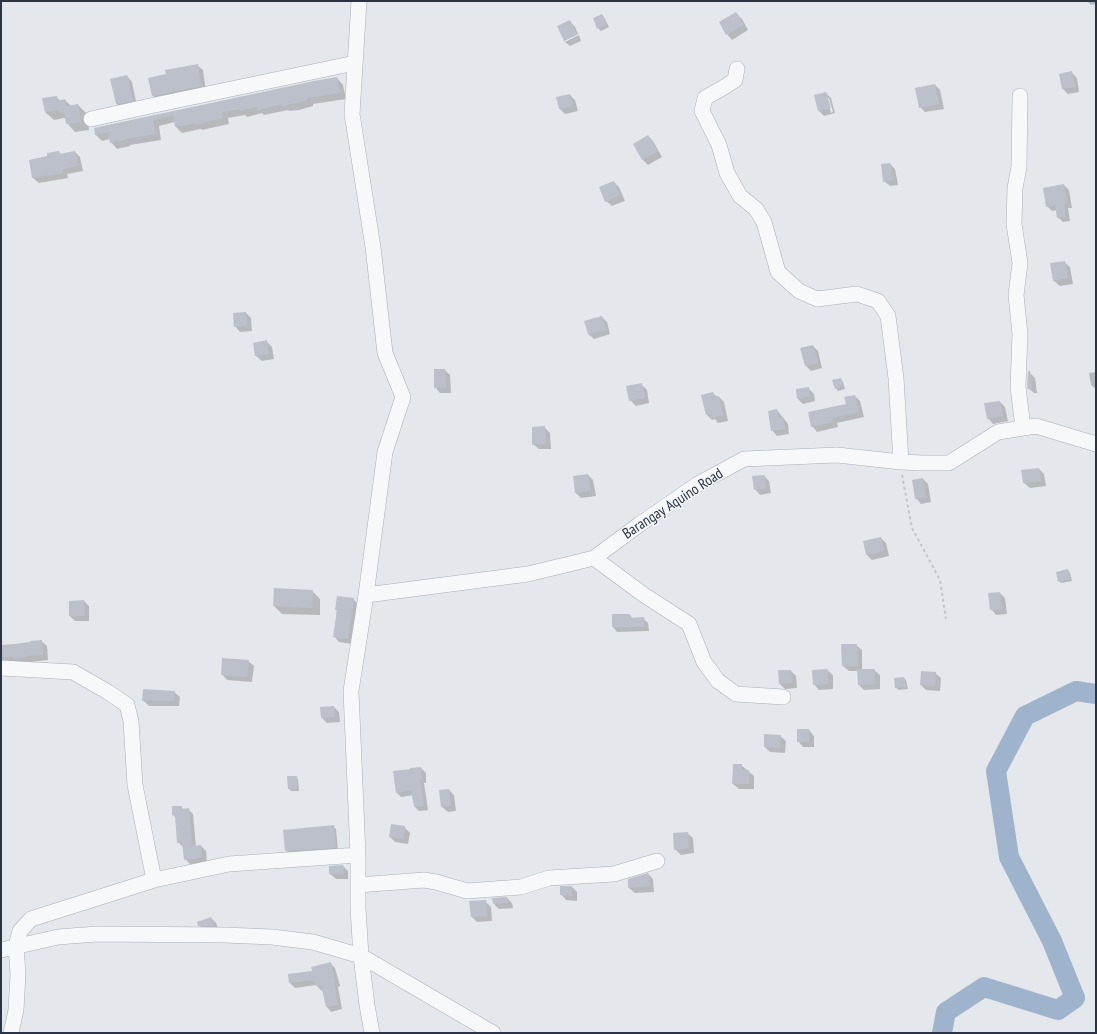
<!DOCTYPE html>
<html>
<head>
<meta charset="utf-8">
<style>
	body { margin:0 }
	#map { position:relative; width:1097px; height:1034px; overflow:hidden; background:#e4e7ec; font-family:"PT Sans Narrow",sans-serif }
	canvas { display:block }
	.frame { position:absolute; inset:0; border:2px solid #2b3445; pointer-events:none }
</style>
</head>
<body>
<div id="map">
<canvas width="1097" height="1034"></canvas>
<div class="frame"></div>
</div>
<script>
const c = document.querySelector('canvas').getContext('2d');
c.lineJoin = 'round';
function paint(path, color) {
  c.fillStyle = color;
  c.fill(path, 'evenodd');
}
function stroke(path, color, width, dash) {
  c.strokeStyle = color;
  c.lineWidth = width;
  c.lineCap = dash ? 'butt' : 'round';
  c.setLineDash(dash || []);
  c.stroke(path);
}
function drawText(font, color, halo, rows, align = 'center') {
  c.font = font + ' "PT Sans Narrow",sans-serif';
  c.lineWidth = 3;
  c.setLineDash([]);
  c.textBaseline = 'middle';
  c.strokeStyle = halo;
  c.fillStyle = color;
  for (const [text, x, y, turn = 0] of rows) {
    c.save();
    c.translate(x, y);
    c.rotate((+turn || 0) * Math.PI / 180);
    c.textAlign = isNaN(turn) ? turn : align;
    if (halo) c.strokeText(text, 0, 0);
    c.fillText(text, 0, 0);
    c.restore();
  }
}
paint(new Path2D(`
	M1087,1H1096V4L1091,5Z
	M736,13L742,19L748,30L732,40L727,34Z
	M602,15L604,17L609,27L601,31L598,28Z
	M570,21L575,27L578,34L565,40V42L564,41Z
	M579,35L581,41L570,46L565,42Z
	M197,65L203,70L206,91L158,101L153,96L149,79Z
	M1071,72L1077,78L1079,92L1068,94L1063,89Z
	M127,76L132,82L137,106L122,109L117,104Z
	M337,78L343,85L346,99L313,104V106L299,110L289,111L288,110L264,115L262,113L247,117L245,115L228,118L229,124L202,130L201,129L182,133L176,127L175,122L159,126L161,140L130,145V146L117,149L111,142L110,139L102,141L96,135L95,128Z
	M935,85L940,90L944,109L925,112L920,107Z
	M826,93L831,98L835,113L824,116L819,111ZM827,98H829L833,112L831,113Z
	M570,95L575,100L578,111L565,114L560,109L557,98Z
	M56,97L61,101L65,100L71,106L78,105L86,113L89,130L75,132L67,123L66,119L64,118L54,120L45,112Z
	M648,136L653,141L662,157L648,165L643,160L634,145Z
	M59,152L62,155L75,152L80,157L83,171L67,174L68,178L39,183L33,178L30,160L49,157Z
	M890,164L895,169L898,185L890,186L884,181Z
	M614,182L619,187L625,201L612,206L606,201Z
	M1064,185L1069,190L1072,208H1068L1070,221L1063,222L1058,217L1057,210L1052,211L1047,206Z
	M1064,262L1070,267L1073,284L1060,286L1054,281Z
	M246,313L251,318L252,331L240,332L235,326Z
	M602,317L607,322L610,334L594,339L588,334Z
	M266,341L272,347L274,359L262,361L256,356Z
	M813,346L818,351L822,368L811,371L806,366L801,349Z
	M445,370L450,375L451,393H440L435,387Z
	M1029,372L1035,378L1037,393H1034L1028,388Z
	M1096,372V389L1091,385L1089,373Z
	M841,379L843,382L845,389L838,391L836,388Z
	M641,384L647,390L649,403L636,406L630,400Z
	M808,388L814,394L815,401L803,404L798,399L797,390Z
	M713,393L717,397H719L724,402L728,421L718,423L715,419L712,420L707,415Z
	M855,396L860,401L864,417L837,423L838,427L817,432L812,426L847,405Z
	M1000,402L1005,407L1008,421L993,424L988,418Z
	M777,410L788,424L789,434L777,436L772,430Z
	M545,428L550,433L551,449H539L533,444Z
	M1039,469L1044,474L1046,486L1030,488L1024,483L1022,471Z
	M588,475L593,480L596,496L581,498L576,493Z
	M764,476L769,481L771,493L760,495L755,489Z
	M923,479L928,484L931,502L921,504L916,498Z
	M881,538L886,543L889,556L872,560L867,555L864,542Z
	M1068,570L1070,573L1072,581L1061,583L1059,581Z
	M312,591L320,599V615L282,614L274,606Z
	M1000,593L1005,598L1007,614L996,615L991,609Z
	M353,599L359,605L353,644L339,642L334,636L337,611L336,610Z
	M84,601L89,606V621H75L70,616Z
	M630,615L633,619L643,618L648,623L649,631L617,632L613,627Z
	M41,641L47,646L48,660L30,662H1V645H14Z
	M856,645L862,650V670H874L880,675V689L864,690L859,685L858,671H849L843,666Z
	M248,661L254,666L252,682L227,680L222,674Z
	M827,670L833,675V689L819,690L814,684Z
	M791,671L796,676L797,688L785,689L780,684Z
	M935,673L941,678L940,691L926,690L921,685Z
	M904,678L906,680L908,689L899,690L896,688L895,679Z
	M174,692L180,697L179,706H149L143,700Z
	M334,707L339,712L340,722L327,723L322,718Z
	M809,730L814,736V747H803L798,741Z
	M780,736L786,741L785,753L770,752L765,747Z
	M741,765L754,776V789H739L733,784Z
	M421,768L426,773V783H424L428,810L419,811L415,807L413,795L401,797L396,792Z
	M296,777L298,779L299,791H291L289,789Z
	M449,790L454,795L456,811L448,812L442,807Z
	M173,807H181L184,810L188,809L193,814L196,847L201,846L206,851L207,863L190,864L185,859L183,847L178,842L176,818L173,815Z
	M334,827L336,829L338,850L288,853L286,851Z
	M404,827L410,833L408,844L395,842L390,837Z
	M687,833L693,838L694,853L681,855L675,849Z
	M343,866L348,871V879H336L330,874Z
	M648,874L653,879L654,892L635,893L629,888V880Z
	M572,887L577,892V901L566,900L561,894Z
	M507,898L512,903L513,908L499,909L494,904Z
	M485,901L491,907L492,921L477,922L472,917Z
	M211,918L216,923L219,931H205L199,925Z
	M330,963L335,968L340,986L338,987L342,1009L331,1012L327,1007L323,990L322,991L316,985L295,988L290,983Z`), '#0003');
stroke(new Path2D(`
	M942,1033L946,1012L984,987L1058,1010L1075,998L1052,941L1009,857L996,771L1025,716L1076,691L1096,694`), '#9fb4cc', 20);
paint(new Path2D(`
	M736,12L744,25L726,35L719,22Z
	M602,14L607,25L597,29L593,18Z
	M570,20L577,35L564,41L557,26Z
	M198,64L201,86L152,96L148,78L166,74L165,70Z
	M1072,71L1075,87L1062,89L1059,74Z
	M127,75L133,101L116,104L110,79Z
	M337,77L340,93L307,98L308,100L292,104L282,106V104L257,110V107L240,111V109L222,112L223,118L195,125V123L175,127L173,115L153,120L155,134L124,139L125,140L110,143L108,132L95,135L94,128L314,81Z
	M935,84L939,104L919,108L915,88Z
	M826,92L831,108L818,111L814,95Z
	M570,94L573,106L559,109L556,97Z
	M57,96L58,101L65,99L67,106L78,104L81,122L66,124L64,112L59,113L58,110L45,112L42,98Z
	M648,135L658,151L642,160L633,144Z
	M59,151L60,154L75,151L78,166L63,169V173L32,178L29,160L47,156V153Z
	M890,163L893,180L883,182L881,164Z
	M614,181L620,195L605,202L599,187Z
	M1064,184L1067,203L1064,204L1066,217L1057,218L1055,205L1046,207L1043,188Z
	M1065,261L1068,278L1053,281L1050,263Z
	M246,312L247,326L234,327L233,313Z
	M602,316L606,329L588,334L584,321Z
	M267,340L269,354L255,356L253,343Z
	M813,345L818,363L805,366L800,348Z
	M434,369H445L446,388H434Z
	M1028,371H1030L1032,388L1027,389Z
	M841,378L843,386L835,389L832,380Z
	M642,383L645,398L629,401L626,386Z
	M809,387L810,396L797,399L796,389Z
	M713,392L714,397L719,396L723,415L711,418V414L706,415L701,395Z
	M855,395L859,412L832,418L833,422L811,427L808,412L846,404L844,397Z
	M1000,401L1003,416L987,419L984,403Z
	M777,409L779,418L783,417L785,429L771,431L768,411Z
	M545,426L546,444L532,445V427Z
	M1039,468L1041,481L1023,483L1021,470Z
	M588,474L591,491L575,493L573,476Z
	M764,475L766,488L754,490L752,476Z
	M923,478L926,497L915,499L912,480Z
	M881,537L884,551L866,555L863,541Z
	M1068,569L1070,579L1058,582L1056,572Z
	M274,588L313,590L312,608L273,606Z
	M1000,592L1002,609L990,610L988,593Z
	M337,596L354,598L348,639L333,637L337,610H335Z
	M84,600L85,616H69V601Z
	M612,614H630V618L644,617V627H612Z
	M42,640L43,655L26,656V657L13,659V657H1V645L14,644L30,642V641Z
	M841,644H857L858,666H842Z
	M222,658L249,660L247,677L221,675Z
	M828,669V684L813,685L812,670Z
	M857,669H875V684L858,685Z
	M778,670H791L792,683L779,684Z
	M921,671L936,672L935,686L920,685Z
	M904,677L906,687L895,688L894,678Z
	M143,689L175,691L174,701H142Z
	M334,706L335,717L321,718L320,707Z
	M797,729H809V742H797Z
	M764,734L781,735L780,748L764,747Z
	M733,764H742V770H749V784H732Z
	M421,767L422,779H420L424,806L414,807L411,790L396,793L393,771L410,769V768Z
	M287,776H297V789H288Z
	M449,789L451,806L441,807L439,790Z
	M172,806H182V809L189,808L192,846L201,845L202,858L184,860L182,842L177,843L175,815H172Z
	M391,824L405,826L403,839L389,837Z
	M334,825L336,848L285,851L283,830Z
	M688,832L689,848L674,850L673,833Z
	M343,865L344,874H329V866Z
	M648,873L650,886L628,888V879Z
	M560,886H572V896L560,895Z
	M507,897L508,903L493,904L492,898Z
	M486,900L487,916L471,917L469,901Z
	M211,917L214,926H198L197,922Z
	M331,962L335,982H334L338,1005L326,1007L321,985L316,986L314,980L289,983L288,974L312,971L311,967Z`), '#bbc0ca');
const minor = new Path2D(`
	M359,1L352,114L373,247L385,353L403,397L385,452L366,595L351,691L358,855V908L361,956L367,1005L372,1033
	M737,69L735,80L726,86L705,98L702,111L719,145L727,173L740,196L756,209L764,222L778,272L799,291L817,299L857,294L878,301L888,316L896,378L901,462
	M1020,96L1019,167L1015,188L1014,224L1020,263L1016,295L1020,334L1018,387L1023,428
	M91,119L150,106L355,63
	M594,558L644,595L689,624L704,662L718,681L736,694L783,697
	M366,595L528,574L594,558L640,524L698,484L744,459L837,455L901,462L922,463H949L998,432L1036,426L1096,444
	M1,668L73,672L108,692L127,705L131,721L135,785L154,880
	M358,885L424,880L436,882L467,891L521,887L549,878L614,874L657,861
	M1,950L58,937L97,934L225,935L272,937L313,942L361,956L493,1033
	M11,1033L16,1010L18,974L16,946L20,931L31,919L154,880L229,864L358,855`);
stroke(minor, '#a9aeb7', 16);
stroke(new Path2D(`
	M902,475L912,528L940,580L946,619`), '#c2c5cb', 2, [3, 3]);
stroke(minor, '#f7f8fa', 15);
drawText('15px', '#2b3445', '#f4f6f9', [
	["Barangay Aquino Road",673,504,-33]
]);
</script>
</body>
</html>
